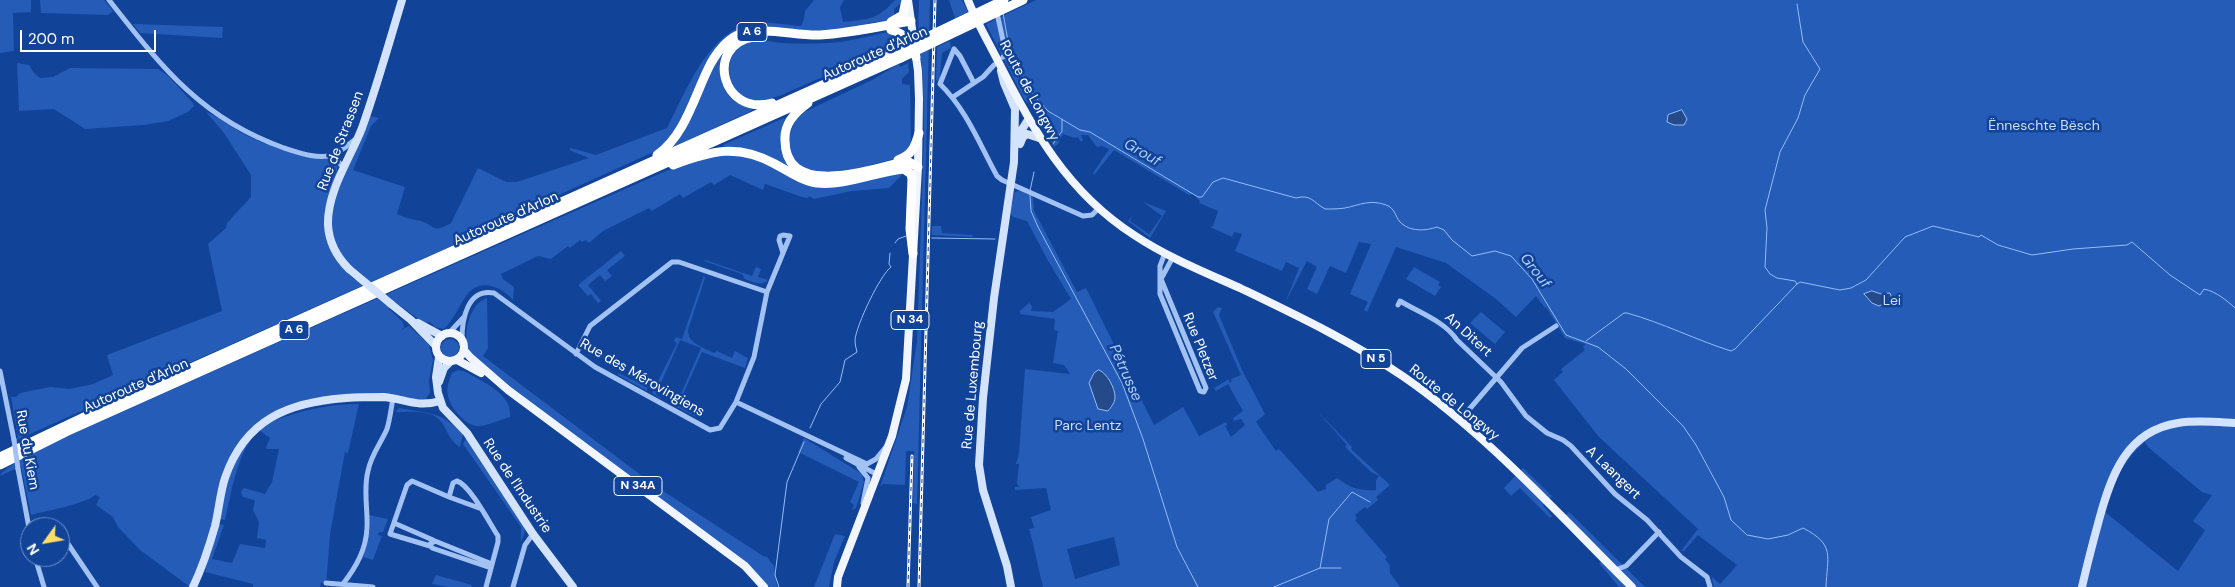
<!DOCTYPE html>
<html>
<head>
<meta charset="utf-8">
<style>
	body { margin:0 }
	#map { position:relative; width:2235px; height:587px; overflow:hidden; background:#114399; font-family:"DM Sans",sans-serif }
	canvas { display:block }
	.north { position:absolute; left:20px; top:517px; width:50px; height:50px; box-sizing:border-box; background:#114399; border:1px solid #708ec2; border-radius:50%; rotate:238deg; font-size:14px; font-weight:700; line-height:20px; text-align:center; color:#fff }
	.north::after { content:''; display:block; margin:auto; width:18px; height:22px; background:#fd6; clip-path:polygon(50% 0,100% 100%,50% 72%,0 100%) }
	.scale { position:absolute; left:20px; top:30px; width:136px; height:22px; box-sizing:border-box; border:2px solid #fff; border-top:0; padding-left:6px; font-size:15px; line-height:18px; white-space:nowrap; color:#fff; -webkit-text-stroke:4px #114399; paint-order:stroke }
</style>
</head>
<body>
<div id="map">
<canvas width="2235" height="587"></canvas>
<div class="north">N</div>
<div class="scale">200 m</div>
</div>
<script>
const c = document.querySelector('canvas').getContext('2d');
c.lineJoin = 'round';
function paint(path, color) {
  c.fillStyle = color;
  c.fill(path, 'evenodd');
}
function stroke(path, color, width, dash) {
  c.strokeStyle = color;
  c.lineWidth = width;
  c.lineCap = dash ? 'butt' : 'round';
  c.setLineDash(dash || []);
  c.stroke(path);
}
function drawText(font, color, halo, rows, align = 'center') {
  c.font = font + ' "DM Sans",sans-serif';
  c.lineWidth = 5;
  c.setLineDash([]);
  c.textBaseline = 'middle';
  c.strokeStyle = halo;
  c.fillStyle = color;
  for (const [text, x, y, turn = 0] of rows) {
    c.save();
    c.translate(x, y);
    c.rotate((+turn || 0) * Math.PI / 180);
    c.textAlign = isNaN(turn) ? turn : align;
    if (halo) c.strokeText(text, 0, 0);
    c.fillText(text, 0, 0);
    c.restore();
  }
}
paint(new Path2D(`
	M0,0H31V12L13,13L14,51L0,53Z
	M40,0H104L113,11L108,15L41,13Z
	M814,0H844L840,7L843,22C869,19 877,20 895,0H901V3L894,9V19L831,30L729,34L714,52L676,130L660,149L517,214L503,223L12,442L18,438L11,397H16L20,393L50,387L70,389L93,384L113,375L107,355L222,311L208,244L226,228L227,223L251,197V175L224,133L206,112C219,117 230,126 242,133C260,143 280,149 299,155C309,157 330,155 336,162C342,170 325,205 325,217C323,243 336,264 355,280L364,276C357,270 349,265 343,258C312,221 354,153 370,116L379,118L371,126L353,170L405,187L397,214C405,218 412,219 421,221C436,226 432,234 451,223L478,168L506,182H517L589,158L569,150L571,148L596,155L667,128C685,93 706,37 747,24C760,20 787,25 801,26L804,19L805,11Z
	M919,0H930L917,504L913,503L914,451H906L905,485L883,484L880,487L907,407L917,341L924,136L923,76L918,35Z
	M949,0H962L968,12L955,18Z
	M1036,0H2235V587H1714L1711,576L1720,584L1737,565L1698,535L1684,551H1681L1698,529L1599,437L1554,380L1563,372L1561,369L1585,350L1583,347L1585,344L1565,338L1546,307L1545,308L1536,296L1516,317L1496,299L1446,263L1396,247L1367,312L1364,310L1368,302L1350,294L1371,244L1359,242L1346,273L1330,266L1317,294L1307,289L1317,267L1307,261L1285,303L1299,268L1286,262L1282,271L1235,251L1242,234L1234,232L1232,237L1210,227L1213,226L1218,211L1199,203L1200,201L1193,194L1189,195L1114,150L1094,175L1093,173L1109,149L1102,146L1097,147L1088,135H1081L1083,140L1081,142L1078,137L1075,138L1063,134L1058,144L1054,147C1050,137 1050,123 1043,115C1037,109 1029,106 1024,99L986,24ZM2145,442L2148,447L2202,492L2212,495L2193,521L2205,530L2178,571L2105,512C2112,486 2122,461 2145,442Z
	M133,24L223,27L222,38L140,33Z
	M888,32L905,41L779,96C769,99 759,103 749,99C724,91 722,51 747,42C758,38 770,42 781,43C796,44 812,44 828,43C848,42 868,36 888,32Z
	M950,41L951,48L942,53L940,75L941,78L938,81L936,80L937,47Z
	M726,49C716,78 720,100 753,108L751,111L671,148L713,67Z
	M17,63L29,65L34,73L40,78L53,77L70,68L158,69L168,76L193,103L194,106L188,112L168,121L144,125L85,129L54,109L19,111Z
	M908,63L909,72L902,79V84L910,85L911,147L898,158L858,168L828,173L805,170L790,154L789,135L797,118L804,112L872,80L899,64L900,67Z
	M784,118L787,119L790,166L789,168L724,148L723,145Z
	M729,154L760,160L801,180L905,172L889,188L852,191L814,199L809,196L808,198L802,197L765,184L763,190L730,175L714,185L711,182L683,198L680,194L652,211L649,208L603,231L589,243L586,240L582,242L580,240L570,248L568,246L551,259L538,256L501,274L503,279L514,287L513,300C501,286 479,277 466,296C458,308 454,319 444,329L435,327L430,322L424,323L395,302L388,308L403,322L404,327L401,330L409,326L429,345L433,360L429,380L430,393L426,398L428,400C381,398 318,387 275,411C263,418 253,429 243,438L190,587L140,550L118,527L113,517L96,505L100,497L95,495C86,504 45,511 31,515L21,466L0,476C9,459 97,424 120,413C301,332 483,251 666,171L700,159Z
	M1020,191L1033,197L1034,211L1077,292L1086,288L1154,425L1183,407L1199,436L1226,422L1227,425L1225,426L1231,437L1245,425L1241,419L1234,421L1233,418L1243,411L1228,384L1216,391L1214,388L1229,379V383L1232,381L1231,379L1241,375L1213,312L1218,307L1222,308L1219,315L1242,370L1265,414L1256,422L1276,451L1279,449L1318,492L1326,489V485L1337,478C1350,488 1360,491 1376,490V480L1379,476L1371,472L1345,447L1347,445L1317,411L1352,447L1351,449L1390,485L1376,497L1378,500L1367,509L1365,507L1355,515L1357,518L1355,520L1387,557L1385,559L1390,566V573L1400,587H1043C1038,567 1035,549 1029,529L1034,528L1031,517L1051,510L1046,488L1015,490V487H1020L1017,484L1019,464H1016L1019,453L1025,369L1070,374L1064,365L1053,363L1058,331L1054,330L1055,319L1020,314V311L1029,303L1032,306L1031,311L1053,312L1071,299L1047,259L1027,221L1013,217L1010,213L1015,192ZM1114,537L1120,565L1075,579L1067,549Z
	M1143,202L1166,211L1150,238L1128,221L1133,215L1130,221L1149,234L1162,216Z
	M932,226H941L942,233L972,235L973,237L932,235Z
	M621,251L625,256L607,270L612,276L605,281L600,275L588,285L601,301L598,303L591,294L588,296L578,285Z
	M705,260L752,276L756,267L761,269L758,277L768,280C761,287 753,282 745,279L742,274L704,261Z
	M1414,267L1440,282L1438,285L1441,287L1435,296L1406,279Z
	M704,275L705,278L688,330C687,343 705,348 714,353L717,351L732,358L735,351L748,358L745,368L702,352L679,403L695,413L696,417L669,403L676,405L701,348L680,340L656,394L663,400L652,393L677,343L674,341L676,337L682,339Z
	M487,298L488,348L483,356L654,485L763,556L767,557L774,566L777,587H767L749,566L496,378C488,371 476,362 470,353C461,338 469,303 487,298Z
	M1481,312L1505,332L1495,344L1470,323Z
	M441 348a9 9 0 1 1 18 0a9 9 0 1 1-18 0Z
	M458,370L466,372C483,382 513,394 510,417C500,420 489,425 480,426C467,428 450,408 448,396C446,388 449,380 452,373Z
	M619,373L632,380L637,376L652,383L650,385L647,384V391L618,375Z
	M359,404L348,453L345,452L330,534L326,585L321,582L320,587H253V584L205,572L206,569L204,567L219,524L224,525L212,559L232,563L240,544L265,548L266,540L257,538L259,522L253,510L255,500L243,497L241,492L244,488L265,494L272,482L279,449H267L266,447L270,438L259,430L275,419L276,420C302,410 331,404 359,404Z
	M399,408C428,414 440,410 463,434L460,447C447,440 447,424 436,417C426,410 407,412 396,412Z
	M255,434C236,458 232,491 225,520L220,519C225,486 232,458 255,434Z
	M466,438L523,525L525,530L521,543V527L463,444Z
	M804,438L862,474L864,482L856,508L852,510L854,505L850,502L859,482L798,452Z
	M1523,468L1552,496L1543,505L1552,516L1550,518L1520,488L1511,496L1504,488Z
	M1569,512L1645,587H1619L1599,563L1603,559L1563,518Z
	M369,515L388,519L383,532H379L378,535L382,536L373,560L363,557L370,530Z
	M835,534L845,536L834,562L829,587H814Z
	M436,575L472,585L471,587H448L432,584Z`), '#245cb8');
const water = new Path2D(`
	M1682,110L1687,119L1684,125H1674L1667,122L1668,115Z
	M1872,291L1881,294L1890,293L1893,302L1890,305L1883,304L1879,306L1872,303L1864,294Z
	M1099,370C1107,373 1115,388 1115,397C1115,403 1111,407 1108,411L1098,409L1089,383L1094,373Z`);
paint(water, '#254a8a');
stroke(water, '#95bcf7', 1);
stroke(new Path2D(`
	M1797,4L1803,42L1820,69L1805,95L1798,118L1780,152L1765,210L1767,228L1765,267L1770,274L1777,278L1795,281L1797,284
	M1003,13L1008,41L1029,90L1048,111L1080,130L1090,132L1198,197H1202L1213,182L1223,178L1296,198C1311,194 1313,202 1325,209C1332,209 1338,209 1345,208C1360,205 1370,199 1386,205C1395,208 1395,216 1400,222C1410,232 1425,231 1437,227L1444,230L1452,240L1472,256L1495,251L1511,256L1532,279L1566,335L1598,347L1626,369L1683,426L1696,445L1724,497L1731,520L1747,535L1768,539L1788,535L1803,528C1836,545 1827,556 1826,587
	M1053,144L1062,131V119
	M1030,191L1034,172
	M1030,195L1031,211L1038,227L1122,383L1143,439L1177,547L1198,587
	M932,238L995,239
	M895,243L898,239L906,236
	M1586,341L1624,313H1627C1663,323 1696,340 1731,351L1735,349L1797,284L1800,282L1840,290L1851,288L1866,280L1905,237L1933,226L1979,237L1981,235L1998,245L2032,255L2073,249L2127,245L2132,242L2170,275L2200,295L2204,289C2217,292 2226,300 2235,308
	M810,428L821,404L840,382L845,360L857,352C856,348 855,344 855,340C856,326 880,275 891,267L889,264L890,253
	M1320,568L1329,519L1352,492L1370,502
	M779,587L775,575L787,482L804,442
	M1274,587L1320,568H1341`), '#95bcf7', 1);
stroke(new Path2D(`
	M109,0C161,66 201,119 284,148C297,152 318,160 332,155C341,152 350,143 357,138
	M997,13L1006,54L1003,57
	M974,83L960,56L954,49L940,84C966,109 980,145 997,176L1002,180L1083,216L1092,215L1099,208
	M953,97L983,77L994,65
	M332,155L344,168
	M1165,253L1160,266V294L1200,391L1204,392L1206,388L1161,279L1173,257
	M1398,305L1400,301C1420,313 1444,321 1457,340L1501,382L1526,416L1547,433L1563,440L1571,446L1615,494L1647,520L1681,557L1707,577L1710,587
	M449,333L463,318
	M462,339C462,320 467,288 494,293L595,367L710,430L720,428L736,402L754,357L767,292L790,236L783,235L780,236L779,240L783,253
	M576,354L590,326L672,262H679L767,292
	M0,371L14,440
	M736,402L867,464L876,459L885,448
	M1460,420L1522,348L1556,326
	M846,458L878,475
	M859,467L868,478L863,503
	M18,469L30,533
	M479,508L449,497L453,483L457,481C470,485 490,524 498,536V542L486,587
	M394,523L433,540
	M60,532L97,587
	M430,546L390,534L407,485L412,481L449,497
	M35,557L44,587
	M491,568L432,548L430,544L435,541L492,564
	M1615,570L1626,566L1659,532
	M326,583L373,587
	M343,584C356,567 366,550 367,528C368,509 363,490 368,471C371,455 381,443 387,429C390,419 391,409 393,398
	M513,587L525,545L533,534`), '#a3c2f4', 5);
stroke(new Path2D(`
	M1001,71L1004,83L1015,109L1014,162L994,298L983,398L979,465L983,490L1007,566L1011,587
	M1017,143L1021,131L1028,120
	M1020,144L1023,137L1027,134L1039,138
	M349,269C337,257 329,243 328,225C327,191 350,159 362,128C377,86 389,43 402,0
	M391,304L411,320L436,346
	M418,323L442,336
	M439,357L436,377L438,393L443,408L467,433L533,534L573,587
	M439,382L444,368L450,362
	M193,587C202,568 209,547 215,526C219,510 220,493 225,478C245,419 289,402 346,398C359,397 372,397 384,397C405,399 418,408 440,401
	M2082,587C2087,565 2093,542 2099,520C2111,476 2126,431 2178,423C2196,420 2216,422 2235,423`), '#d3e3fd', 8);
stroke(new Path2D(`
	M968,0C976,21 988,41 998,61C1033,130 1067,192 1134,235C1167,257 1204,272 1240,288C1296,315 1353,342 1404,377C1489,436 1559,515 1632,587
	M436 347a14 14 0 1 1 28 0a14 14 0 1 1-28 0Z
	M464,350L470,357L508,390L745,566L764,587
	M457,360L481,373
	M837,587L838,577L892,436L906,379L918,167L919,99L918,71L908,0`), '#f0f5ff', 8);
stroke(new Path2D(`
	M891,22L903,15L906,0
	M891,30C907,34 910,42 916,57
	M753,37C705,45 721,117 772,103
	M808,103C795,112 784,124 785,140C785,200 873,169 907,161L918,167
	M657,155C686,135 695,93 711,63C718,51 727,39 740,34C765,26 795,36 820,35C851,33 881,26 911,21
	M898,160C912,155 915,147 919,133
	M673,165C711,151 737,143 775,164C788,171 802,181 817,183C845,186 875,172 904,169L911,174L912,179L910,229L913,254
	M0,457L126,397L898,51
	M0,465L66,432L901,58`), '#fff', 9);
const rail = new Path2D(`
	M908,587L912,456
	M919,587L935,0`);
stroke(rail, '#fff', 3);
stroke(rail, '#114399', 1, [4]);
stroke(new Path2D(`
	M14,440L18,469`), '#a3c2f4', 5);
stroke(new Path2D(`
	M349,269L391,304`), '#d3e3fd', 8);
stroke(new Path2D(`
	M898,51L1004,0
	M901,58L1023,0`), '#fff', 9);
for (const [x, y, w] of [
	[752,32,30],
	[910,320,38],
	[294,330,30],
	[1376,359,30],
	[638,486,48]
]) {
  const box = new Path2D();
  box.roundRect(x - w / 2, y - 9.5, w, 19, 4);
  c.fillStyle = '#114399';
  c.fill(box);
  stroke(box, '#fff', 1);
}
drawText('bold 12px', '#fff', null, [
	["A 6",752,32],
	["N 34",910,320],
	["A 6",294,330],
	["N 5",1376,359],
	["N 34A",638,486]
]);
drawText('14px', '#fff', '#114399', [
	["Autoroute d'Arlon",875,54,-24],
	["Route de Longwy",1029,91,62],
	["Rue de Strassen",341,141,-69],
	["Autoroute d'Arlon",506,219,-24],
	["An Ditert",1468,335,42],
	["Rue Pletzer",1200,347,68],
	["Rue des Mérovingiens",642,378,30],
	["Rue de Luxembourg",973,385,-85],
	["Autoroute d'Arlon",136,386,-24],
	["Route de Longwy",1454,403,39],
	["Rue du Kiem",27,450,80],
	["A Laangert",1613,473,44],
	["Rue de l'Industrie",517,486,56]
]);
drawText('14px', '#ccdffe', '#114399', [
	["Ënneschte Bësch",2044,126],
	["Lei",1892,301],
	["Parc Lentz",1088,426]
]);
drawText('italic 15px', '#b0cdfa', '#114399', [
	["Grouf",1142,153,30],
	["Grouf",1535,271,52],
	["Pétrusse",1125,373,66]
]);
</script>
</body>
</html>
